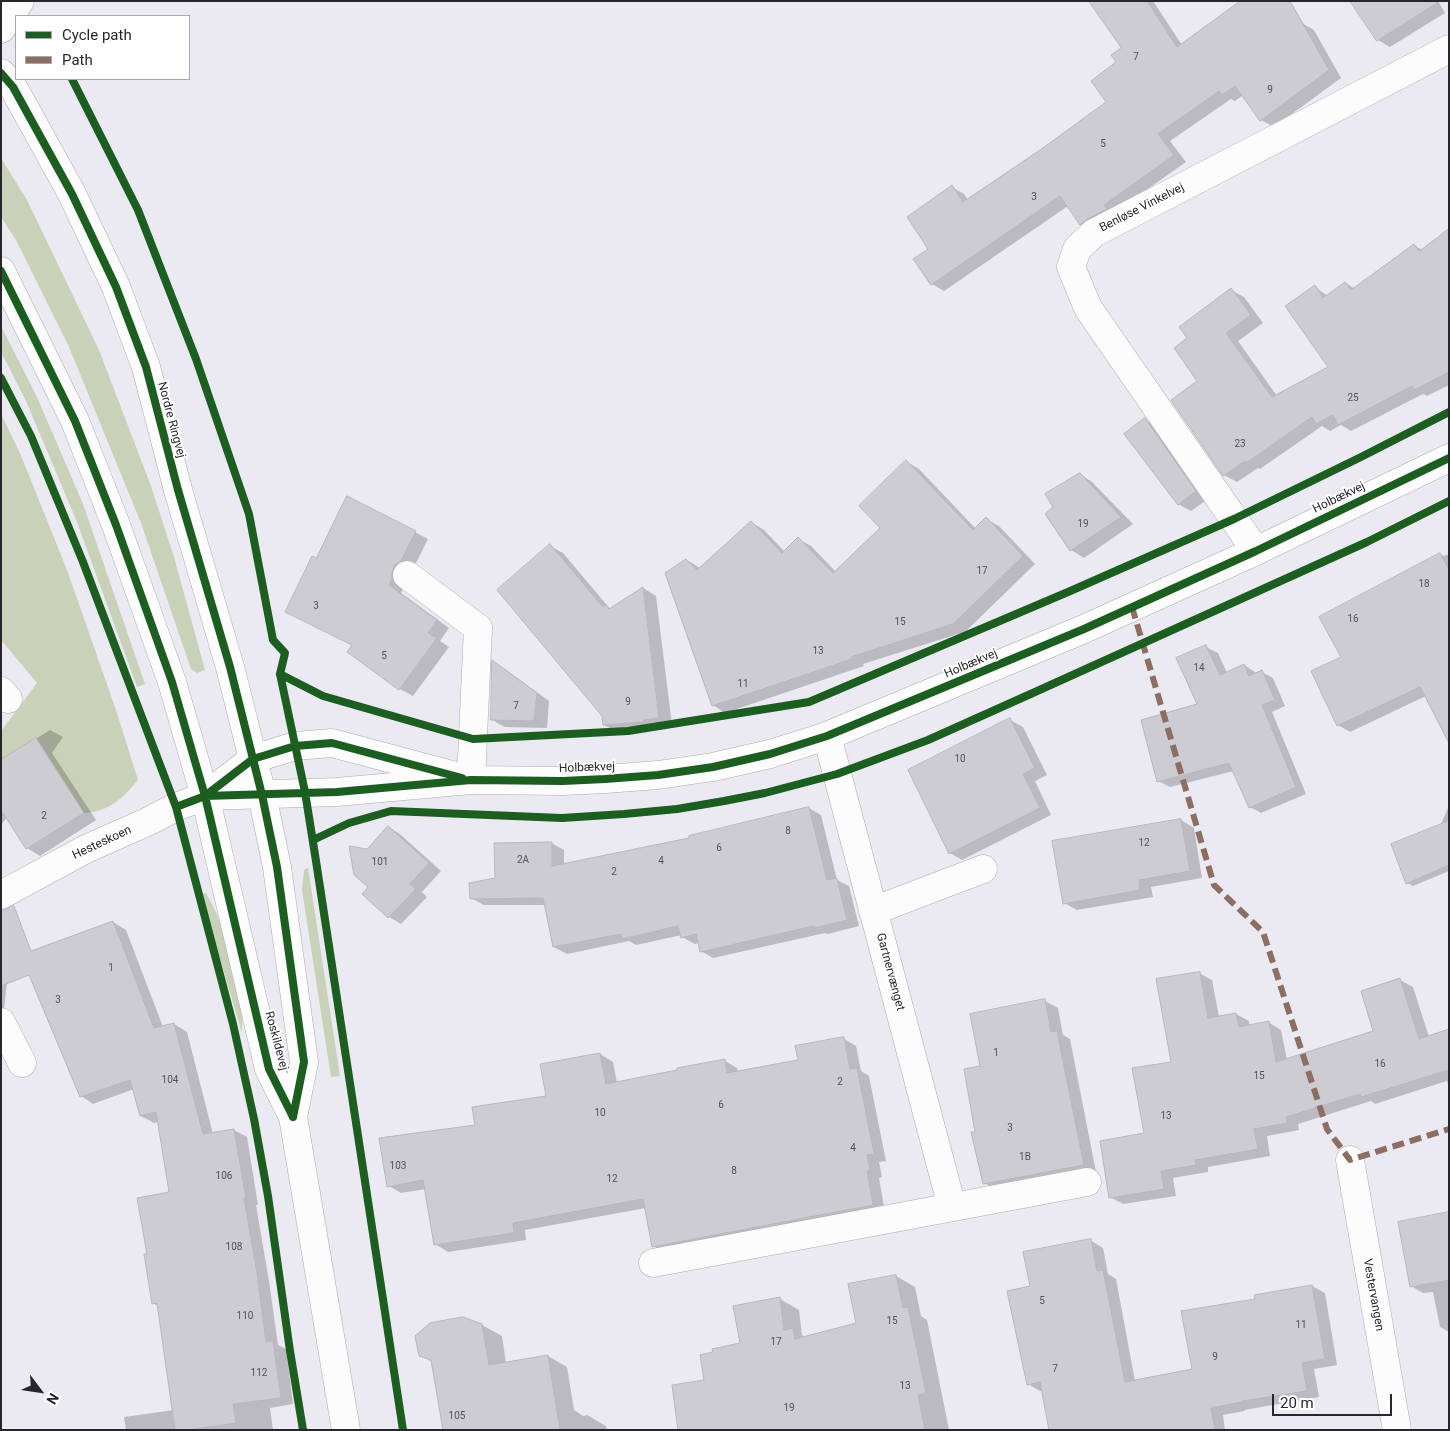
<!DOCTYPE html>
<html>
<head>
<meta charset="utf-8">
<style>
	body { margin:0 }
	#map { position:relative; width:1450px; height:1431px; overflow:hidden; background:#ebe9f2; font-family:Roboto,sans-serif }
	canvas { display:block }
	.frame { position:absolute; inset:0; border:2px solid #28262d; pointer-events:none }
	.legend { position:absolute; left:15px; top:15px; width:175px; height:65px; box-sizing:border-box; background:#fff; border:1px solid #a9a8ab; margin:0; padding:6px 9px; list-style:none; font-size:15px; color:#28262d }
	.legend li { display:flex; align-items:center; gap:10px; height:25px }
	.legend b { width:25px; border:1px solid #a9a8ab }
	.north { position:absolute; left:15px; top:1366px; width:50px; height:50px; -webkit-text-stroke:4px #fff; paint-order:stroke; rotate:121deg; font-size:14px; font-weight:700; line-height:20px; text-align:center; color:#28262d }
	.north::after { content:''; display:block; margin:auto; width:18px; height:22px; background:#28262d; clip-path:polygon(50% 0,100% 100%,50% 72%,0 100%) }
	.scale { position:absolute; left:1272px; top:1394px; width:120px; height:22px; box-sizing:border-box; border:2px solid #28262d; border-top:0; padding-left:6px; font-size:15px; line-height:18px; white-space:nowrap; color:#28262d; -webkit-text-stroke:4px #fff; paint-order:stroke }
</style>
</head>
<body>
<div id="map">
<canvas width="1450" height="1431"></canvas>
<div class="frame"></div>
<ul class="legend">
<li><b style="height:6px;background:#1b5e20"></b>Cycle path</li>
<li><b style="height:6px;background:#8d6e63"></b>Path</li>
</ul>
<div class="north">N</div>
<div class="scale">20 m</div>
</div>
<script>
const c = document.querySelector('canvas').getContext('2d');
c.lineJoin = 'round';
function paint(path, color) {
  c.fillStyle = color;
  c.fill(path, 'evenodd');
}
function stroke(path, color, width, dash) {
  c.strokeStyle = color;
  c.lineWidth = width;
  c.lineCap = dash ? 'butt' : 'round';
  c.setLineDash(dash || []);
  c.stroke(path);
}
function drawText(font, color, halo, rows, align = 'center') {
  c.font = font + ' Roboto,sans-serif';
  c.lineWidth = 4;
  c.setLineDash([]);
  c.textBaseline = 'middle';
  c.strokeStyle = halo;
  c.fillStyle = color;
  for (const [text, x, y, turn = 0] of rows) {
    c.save();
    c.translate(x, y);
    c.rotate((+turn || 0) * Math.PI / 180);
    c.textAlign = isNaN(turn) ? turn : align;
    if (halo) c.strokeText(text, 0, 0);
    c.fillText(text, 0, 0);
    c.restore();
  }
}
paint(new Path2D(`
	M1,158L27,200L99,350L151,486L174,557L205,670L197,673L191,669L141,523L69,347L16,240L1,217Z
	M1,326L37,397L83,504L145,684L137,687L77,522L26,401L1,352Z
	M1,414L20,453L67,570L117,713L138,780C123,798 109,812 84,813L36,738L1,760V731L37,683L1,640Z
	M308,868L340,1076L331,1077L302,890L304,870Z
	M206,893L216,912L227,944L242,1015V1033L201,894Z`), '#cad1b9');
paint(new Path2D(`
	M1094,1H1153L1182,45L1302,23L1314,30L1341,78L1274,127L1261,120L1243,95L1235,101L1231,99L1170,141L1186,162L1115,212L1093,231L1080,224L1068,206L944,291L932,284L930,250L952,187L964,194L968,200L1041,151L1108,102L1118,62L1123,49Z
	M1438,1L1445,13L1390,47L1378,40Z
	M1449,242V385L1427,396L1423,394L1351,431L1341,425L1330,431L1322,426L1260,469L1258,468L1237,482L1224,475L1189,338L1231,290L1244,297L1263,323L1238,341L1277,396L1330,367L1315,287L1328,296L1346,283L1355,289L1414,245L1422,250Z
	M1145,420L1158,427L1208,499L1191,511L1178,504Z
	M907,462L919,469L976,529L986,519L999,526L1035,564L964,633H961L863,664L864,666L725,713L713,705L687,560L700,568L751,522L764,530L785,552L798,539L811,546L836,572L882,528Z
	M1080,474L1092,482L1133,524L1084,558L1071,550L1055,508Z
	M415,532L428,539L401,593L449,628L440,641L449,647L413,696L400,689L349,652L353,645L317,560Z
	M550,546L563,553L611,610L643,588L656,596L672,725L657,727L656,728L617,732L604,725L603,715Z
	M1439,554L1444,556L1449,554V729L1426,696L1350,732L1338,725L1342,658Z
	M1206,647L1218,653L1227,673L1244,665L1255,672L1256,674L1262,672L1273,678L1285,706L1272,712L1306,794L1261,813L1250,807L1234,771L1170,787L1158,781L1199,705Z
	M493,662L505,669L549,701L547,728L505,727L492,720Z
	M1010,720L1023,727L1047,775L1035,781L1051,815L962,860L950,853Z
	M50,730L63,737L52,753L96,820L40,856L27,848L7,817L1,825V761Z
	M1449,806V871L1413,886L1407,883L1440,826Z
	M809,808L821,815L837,880L849,886L859,926L828,934L825,933L713,958L701,951L699,943L695,944L682,937V935L636,945L629,941L567,954L554,947L546,905H484L471,898L496,879L551,843L564,850V865L691,839Z
	M1181,820L1194,828L1202,878L1151,887L1153,897L1077,910L1064,903Z
	M389,827L401,835L441,871L422,892L427,897L401,924L389,917L367,850Z
	M113,922L126,930L163,1027L174,1024L187,1032L213,1134L234,1130L247,1137L258,1205H256L269,1281L278,1345L286,1349L293,1404L270,1408L273,1430H126L124,1417L174,1410L158,1306L153,1303L149,1255L170,1193L159,1122L154,1123L141,1116L134,1089L93,1104L81,1096Z
	M1,970L8,974L3,1018L1,1020Z
	M1199,973L1212,980L1219,1017L1236,1014L1249,1021V1026L1268,1022L1281,1030L1287,1060L1374,1031L1400,980L1413,987L1429,1037L1449,1031V1088L1447,1081L1375,1104L1371,1101L1298,1124L1299,1130L1267,1136L1270,1156L1208,1167V1172L1173,1178L1176,1196L1123,1204L1110,1197L1146,1134L1173,1063Z
	M1045,1001L1058,1008L1063,1035L1070,1039L1096,1172L997,1190L984,1183L976,1133L982,1067Z
	M844,1039L856,1046L861,1071L869,1076L886,1161L879,1162L882,1177L879,1178L885,1212L666,1253L653,1246L646,1208L525,1230L526,1240L448,1252L435,1244L426,1189L401,1193L389,1186L476,1126L547,1097L600,1054L613,1062L617,1083L725,1061L737,1068L738,1072L799,1062Z
	M1449,1213V1332L1440,1327L1433,1292L1423,1293L1411,1286Z
	M1090,1240L1103,1248L1108,1274L1116,1279L1135,1381L1193,1370L1257,1300L1312,1286L1325,1293L1337,1365L1314,1369L1319,1397L1244,1410L1245,1411L1223,1415L1225,1430H1051L1043,1391H1040L1028,1384L1032,1287Z
	M896,1276L915,1287L921,1316L927,1320L949,1430H679L706,1381L741,1344L780,1299L799,1310L802,1335L807,1338L857,1324Z
	M482,1325L502,1336L506,1363L548,1356L567,1367L574,1410L583,1416L587,1415L606,1426L607,1430H444L432,1362L420,1355Z`), '#0003');
const building = new Path2D(`
	M1089,1H1147L1177,47L1240,1H1290L1329,70L1260,121L1235,86L1222,95L1219,91L1158,134L1174,155L1104,205L1107,209L1087,219L1080,225L1060,196L931,285L913,259L928,249L907,217L952,185L963,202L1040,150L1106,102L1091,81L1116,62L1111,55L1121,48Z
	M1350,1H1440L1377,41Z
	M1449,229V372L1414,390L1412,386L1338,425L1333,415L1316,424L1312,417L1246,463L1245,461L1223,476L1171,400L1197,381L1174,348L1187,338L1179,327L1231,288L1251,315L1226,333L1272,397L1328,367L1285,306L1315,285L1323,298L1345,282L1351,290L1414,244L1419,251Z
	M1145,418L1196,491L1178,505L1124,434Z
	M906,460L973,530L986,517L1023,556L953,624L851,657L852,659L712,706L665,573L686,559L697,570L751,521L782,553L798,537L833,573L880,528L859,506Z
	M1080,473L1121,517L1070,551L1045,514L1053,507L1045,494Z
	M347,496L416,531L401,561L394,566L392,573V579L389,585L437,620L428,633L437,638L399,690L347,652L352,645L285,612L312,556L316,558Z
	M550,544L603,607L606,605L609,609L643,587L659,718L644,720L643,722L603,725L602,716L497,590Z
	M1440,553L1449,570V743L1420,687L1337,726L1311,671L1341,657L1319,617Z
	M1206,645L1220,675L1244,664L1249,676L1262,670L1275,700L1262,705L1296,787L1249,808L1229,763L1157,782L1141,720L1197,704L1176,658Z
	M492,660L537,693L534,721L491,720Z
	M1010,718L1035,768L1023,774L1040,808L949,854L908,770Z
	M36,738L84,813L26,849L1,810V760Z
	M809,807L827,880L837,878L847,920L815,928L814,926L700,952L696,934L681,938L678,926L622,939L621,934L553,947L543,898L470,899L469,883L495,878L494,843L552,842V866L689,838V836Z
	M1181,819L1190,871L1139,880L1140,890L1063,904L1052,841Z
	M1449,821V865L1406,884L1391,844Z
	M388,826L429,863L410,884L416,889L388,918L362,894L368,887L354,875L349,846L367,849Z
	M14,906L31,951L113,921L154,1028L174,1023L203,1134L234,1129L246,1198H244L257,1273L266,1342L273,1341L281,1398L233,1404L236,1423L188,1430H175L157,1303L152,1304L144,1254H147L137,1198L169,1192L156,1112L140,1116L130,1080L80,1097L29,975L1,986V911Z
	M1200,972L1208,1018L1236,1013L1239,1027L1269,1021L1276,1062L1373,1031L1361,991L1400,978L1419,1039L1449,1029V1070L1361,1097L1360,1094L1286,1117L1287,1123L1254,1129L1258,1149L1195,1160L1196,1165L1161,1171L1164,1189L1109,1198L1100,1141L1144,1133L1132,1068L1171,1062L1156,979Z
	M1045,999L1051,1032L1057,1031L1084,1165L983,1184L971,1132H975L964,1069L980,1066L970,1014Z
	M844,1037L850,1069L857,1068L874,1154L867,1155L870,1170L867,1171L873,1205L652,1247L643,1199L513,1223L514,1233L434,1245L423,1180L387,1187L379,1138L475,1125L472,1107L546,1096L540,1064L600,1053L606,1084L677,1070V1068L725,1059L727,1073L798,1060L795,1046Z
	M1449,1212V1280L1410,1287L1398,1222Z
	M1091,1239L1097,1271L1103,1270L1125,1382L1192,1369L1181,1311L1255,1299L1254,1295L1312,1285L1325,1359L1302,1363L1307,1391L1242,1401V1402L1211,1408L1215,1430H1049L1040,1382L1027,1385L1007,1291L1030,1286L1023,1252Z
	M896,1275L903,1308L908,1307L926,1393L918,1395L925,1430H678L672,1385L704,1380L700,1355L713,1352L712,1349L740,1343L733,1306L780,1297L784,1330L793,1328L795,1339L856,1323L848,1284Z
	M463,1317L482,1324L489,1365L548,1355L560,1430H443L431,1360L419,1356L415,1336L430,1323Z`);
paint(building, '#ceccd3');
stroke(building, '#b7b5bd', 1);
const minor = new Path2D(`
	M1256,551L1088,308L1071,267L1077,249L1094,233L1449,49
	M407,575L478,628L471,780
	M1,691L8,699
	M827,736L952,1207
	M262,795L277,867L304,1062L293,1117
	M1,895L86,849L147,822L176,807L205,796L269,1069L293,1117L346,1430
	M873,911L983,869
	M1,1022L22,1063
	M1350,1160L1397,1430
	M653,1263L1087,1182`);
const major = new Path2D(`
	M1,73L13,87L72,194L116,287L146,367L178,490L230,667L262,795
	M1,271L75,421L116,525L172,682L205,796
	M205,796L337,792L471,780L563,781L605,779L658,775L713,767L770,754L827,736L1084,629L1256,551L1449,458
	M205,796L253,759L295,746L332,743L452,775`);
const highway = new Path2D(`
	M1,29L20,1`);
stroke(minor, '#aba9b1', 29);
stroke(major, '#aba9b1', 29);
stroke(highway, '#aba9b1', 29);
stroke(minor, '#fcfcfd', 28);
stroke(major, '#fcfcfd', 28);
stroke(highway, '#fcfcfd', 28);
stroke(new Path2D(`
	M1132,607L1214,885L1263,932L1327,1129L1350,1160L1449,1129`), '#8d6e63', 6, [12, 6]);
stroke(new Path2D(`
	M1,73L13,87L72,194L116,287L146,367L178,490L230,667L262,795L277,867L304,1062L293,1117
	M72,79L138,210L196,359L249,514L273,640L285,653L280,674L305,792L316,861L403,1430
	M1,271L75,421L116,525L172,682L205,796L269,1069L293,1117
	M1,378L31,436L83,562L176,807L233,1024L254,1119L268,1196L290,1351L303,1430
	M280,674L323,696L473,739L628,731L809,702L1068,592L1234,519L1361,457L1449,412
	M205,796L337,792L471,780L563,781L605,779L658,775L713,767L770,754L827,736L1084,629L1256,551L1449,458
	M176,807L205,796L253,759L295,746L332,743L462,778
	M313,840L349,823L391,811L562,818L624,814L677,809L724,801L765,793L837,774L928,740L1035,692L1367,542L1449,501`), '#1b5e20', 8);
drawText('10px', '#525056', null, [
	["7",1136,57],
	["9",1270,90],
	["5",1103,144],
	["3",1034,197],
	["25",1353,398],
	["23",1240,444],
	["19",1083,524],
	["17",982,571],
	["18",1424,584],
	["3",316,606],
	["16",1353,619],
	["15",900,622],
	["13",818,651],
	["5",384,656],
	["14",1199,668],
	["11",743,684],
	["9",628,702],
	["7",516,706],
	["10",960,759],
	["2",44,816],
	["8",788,831],
	["12",1144,843],
	["6",719,848],
	["2A",523,860],
	["4",661,861],
	["101",380,862],
	["2",614,872],
	["1",111,968],
	["3",58,1000],
	["1",996,1053],
	["16",1380,1064],
	["15",1259,1076],
	["104",170,1080],
	["2",840,1082],
	["6",721,1105],
	["10",600,1113],
	["13",1166,1116],
	["3",1010,1128],
	["4",853,1148],
	["1B",1025,1157],
	["103",398,1166],
	["8",734,1171],
	["106",224,1176],
	["12",612,1179],
	["108",234,1247],
	["5",1042,1301],
	["110",245,1316],
	["15",892,1321],
	["11",1301,1325],
	["17",776,1342],
	["9",1215,1357],
	["7",1055,1369],
	["112",259,1373],
	["13",905,1386],
	["19",789,1408],
	["105",457,1416]
]);
drawText('12px', '#28262d', '#fff', [
	["Benløse Vinkelvej",1142,208,-27],
	["Nordre Ringvej",171,420,75],
	["Holbækvej",1339,498,-26],
	["Holbækvej",971,664,-23],
	["Holbækvej",587,768,-2],
	["Hesteskoen",102,843,-25],
	["Gartnervænget",890,972,75],
	["Roskildevej",276,1041,75],
	["Vestervangen",1373,1295,80]
]);
</script>
</body>
</html>
